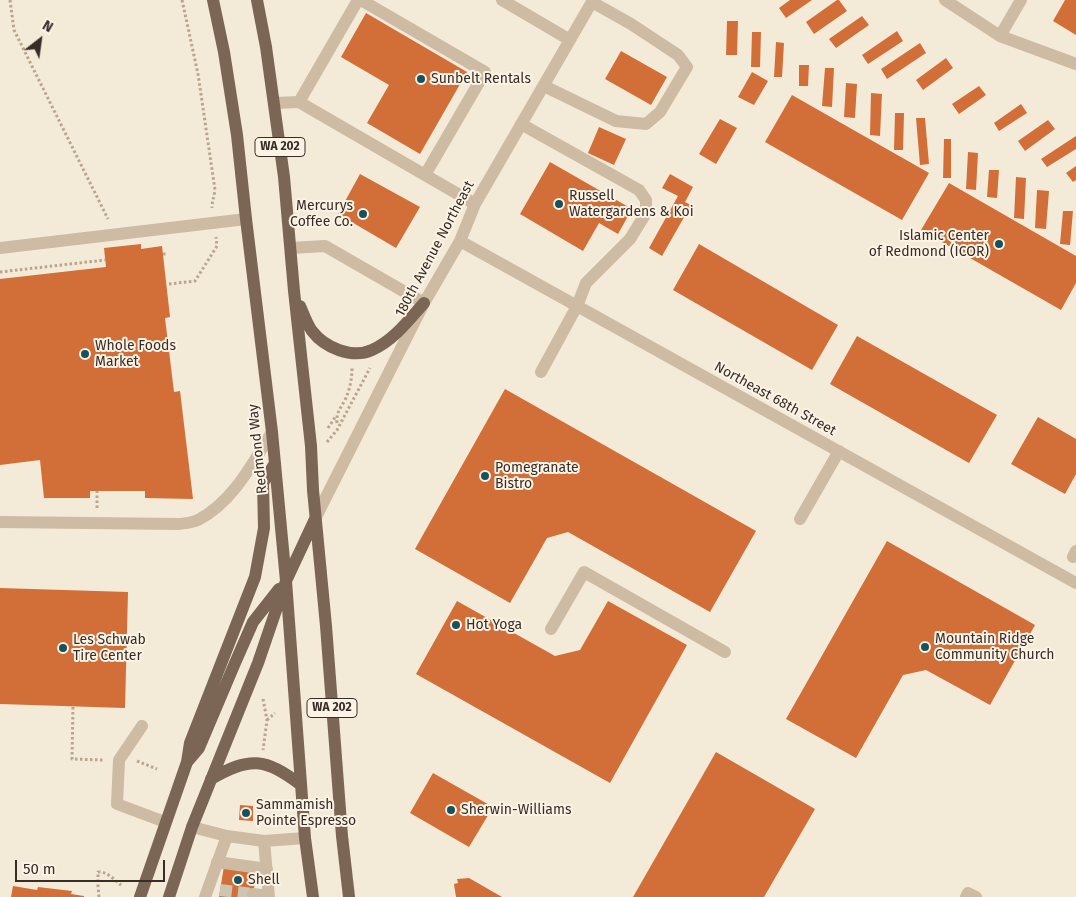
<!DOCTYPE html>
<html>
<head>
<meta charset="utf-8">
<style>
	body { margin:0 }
	#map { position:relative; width:1076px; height:897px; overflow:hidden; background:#f4ead8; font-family:"Fira Sans",sans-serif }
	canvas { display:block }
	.north { position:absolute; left:15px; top:15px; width:50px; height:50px; -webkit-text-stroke:4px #fbf3e5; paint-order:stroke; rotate:30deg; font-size:14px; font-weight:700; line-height:20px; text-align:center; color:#372d26 }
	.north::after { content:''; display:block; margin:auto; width:18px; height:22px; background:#372d26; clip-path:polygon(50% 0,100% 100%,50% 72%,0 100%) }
	.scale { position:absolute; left:15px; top:860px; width:150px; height:22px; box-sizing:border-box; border:2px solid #372d26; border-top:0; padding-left:6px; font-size:15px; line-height:18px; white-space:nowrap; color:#372d26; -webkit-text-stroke:4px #fbf3e5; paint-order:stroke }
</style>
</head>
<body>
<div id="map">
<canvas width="1076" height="897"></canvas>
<div class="north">N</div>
<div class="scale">50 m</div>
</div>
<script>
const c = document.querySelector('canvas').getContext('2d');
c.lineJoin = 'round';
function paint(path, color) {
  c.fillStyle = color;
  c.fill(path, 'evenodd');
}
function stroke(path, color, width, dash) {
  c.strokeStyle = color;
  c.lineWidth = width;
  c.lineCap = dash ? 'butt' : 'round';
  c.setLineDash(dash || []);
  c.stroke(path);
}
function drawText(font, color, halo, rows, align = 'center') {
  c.font = font + ' "Fira Sans",sans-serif';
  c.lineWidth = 4;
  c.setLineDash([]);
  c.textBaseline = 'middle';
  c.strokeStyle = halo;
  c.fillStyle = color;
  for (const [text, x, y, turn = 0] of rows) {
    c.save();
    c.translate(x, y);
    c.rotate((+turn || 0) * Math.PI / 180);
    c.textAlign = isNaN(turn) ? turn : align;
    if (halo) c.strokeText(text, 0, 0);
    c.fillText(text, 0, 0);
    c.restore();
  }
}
paint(new Path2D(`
	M790,0H812L786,18L779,8Z
	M837,0H839L847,11L814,34L806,22Z
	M1065,0H1076V35L1053,21Z
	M366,13L467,72L420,154L367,123L389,85L341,57Z
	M862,16L869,25L836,48L829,39Z
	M727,21H738L737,55H726Z
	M897,31L903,41L868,64L862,55Z
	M752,32H761L760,67H751Z
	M776,42L784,43L782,77H774Z
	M920,43L926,53L887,79L881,69Z
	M621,51L667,77L651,105L605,79Z
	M946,58L953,68L923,90L916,80Z
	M799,65H809L808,86H799Z
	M825,68H834L832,107L822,106Z
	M752,72L768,81L754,105L738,97Z
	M846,83L857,84L855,118L844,117Z
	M979,86L986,95L959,114L952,104Z
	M871,93L882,94L880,136L870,135Z
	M792,95L929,173L902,220L765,142Z
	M1021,104L1027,113L999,131L994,123Z
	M895,113H904L903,150H894Z
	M916,118H925L929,164L920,165Z
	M720,119L737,128L716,164L699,154Z
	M1048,120L1055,129L1025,151L1018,141Z
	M599,127L626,139L614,165L588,153Z
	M1076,136V149L1047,167L1041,159Z
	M944,139H951V178H943Z
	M968,152L978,153L976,190L966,189Z
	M550,162L632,209L618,234L599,223L583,251L520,214Z
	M1076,166V180L1073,182L1066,173Z
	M989,170H999L997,198L987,197Z
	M360,174L420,207L396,248L338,214Z
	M670,174L693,187L685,202L691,205L662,256L649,248L678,196L662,188Z
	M1016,177L1026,178L1024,219L1014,218Z
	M949,183L1076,256V283L1061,310L921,230Z
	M1037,190L1049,191L1046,229L1035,228Z
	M1063,211H1073L1070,245L1060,244Z
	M141,244V249L162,246L170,317L165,318L174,392L180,391L193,499L145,498V491H90V498H44L40,460L0,465V279L106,267L104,248Z
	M699,244L838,325L812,370L673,290Z
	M857,336L997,415L969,463L830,384Z
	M505,389L756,531L710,612L568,532L547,538L510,603L415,549Z
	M1038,417L1076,439V474L1065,494L1011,464Z
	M887,541L1035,625L990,705L926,670L903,675L856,758L786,719Z
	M0,588L128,592L125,708L0,704Z
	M457,601L555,656L580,650L608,601L687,645L610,783L416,674Z
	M716,752L815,809L764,897H633Z
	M433,773L493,807L469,847L410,813Z
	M240,805L253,806V821L239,820Z
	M224,866L256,871L253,897H219Z
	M469,878L502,897H456L454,884L458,883L457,879Z
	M13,886L37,890L38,887L72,891L71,894L84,896V897H11Z`), '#d26e38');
stroke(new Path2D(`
	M220,890L253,894`), '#cec4b4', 12, [12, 6]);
stroke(new Path2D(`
	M10,0L14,30L108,219
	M182,0L198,74L215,190C214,197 212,201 212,208
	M163,254H166
	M0,272L105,260
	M169,284L195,281L217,246L216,237
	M337,423C336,413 340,409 345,400C350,389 352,379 352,367
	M328,428L336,416
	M327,442L337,430L370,368
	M97,508V491
	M263,699L267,720L263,750
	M73,707L72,759L103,760
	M267,720L275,713
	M137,761L157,769
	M99,897L98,886V872C107,871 114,880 121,885`), '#b9a58d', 3, [2.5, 2.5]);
stroke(new Path2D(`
	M361,0L485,72L425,175
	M502,0L570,40
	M945,0L1000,36L1076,64
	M1000,36L1021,0
	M544,86L616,121L646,124L660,112L687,67L678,55L631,24L592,2
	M299,102L358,0
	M275,103L299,102L475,204
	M521,124L639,190L646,200V213L630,239L586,283L577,306L541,372
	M460,241L1076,583
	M0,248L246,219
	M291,248L325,246L424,303
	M315,519L424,303L460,241L475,204L593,0
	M800,519L839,451
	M0,522L179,524C185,523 192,523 198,520C232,503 253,463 272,432
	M1073,557L1076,551
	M551,629L584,572L725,652
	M142,726L119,760L117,804L165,822
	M192,827L227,836L264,841L305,838
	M264,841L269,897
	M217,862L267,869
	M253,894L269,896
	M205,897L227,836
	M966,897L968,893L976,897`), '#cdbba3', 12);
stroke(new Path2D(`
	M213,0L224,52L237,135L246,219L272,432L286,581L305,838L313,897
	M257,0L266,47L284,177L294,291L311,446L313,490L326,626L342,836L349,897
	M300,306C304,315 307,324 312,331C325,348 352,359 372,350C393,341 409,320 424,303
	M187,762L190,743L255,577L264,528L263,483L275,463
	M211,779C250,756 265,758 301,785
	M140,897L187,762L199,748L235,663L253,622L279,589
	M169,897L192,827L258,663L286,581L315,519`), '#7b6655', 12);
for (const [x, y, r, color] of [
	[421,79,5,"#17515d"],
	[559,204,5,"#17515d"],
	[363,214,5,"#17515d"],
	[999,244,5,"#17515d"],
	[85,354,5,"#17515d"],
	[485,476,5,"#17515d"],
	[456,625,5,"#17515d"],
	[925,647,5,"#17515d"],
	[63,648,5,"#17515d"],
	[451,810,5,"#17515d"],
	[246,813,5,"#17515d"],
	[238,880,5,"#17515d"]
]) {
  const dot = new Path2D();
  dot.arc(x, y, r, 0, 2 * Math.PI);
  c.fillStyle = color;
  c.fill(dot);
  stroke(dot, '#fbf3e5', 2);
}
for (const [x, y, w] of [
	[280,147,50],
	[332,708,50]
]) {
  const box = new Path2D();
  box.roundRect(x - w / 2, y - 9.5, w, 19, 4);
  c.fillStyle = '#fbf3e5';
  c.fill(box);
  stroke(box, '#372d26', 1);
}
drawText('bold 12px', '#372d26', null, [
	["WA 202",280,147],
	["WA 202",332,708]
]);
drawText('14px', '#372d26', '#fbf3e5', [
	["Sunbelt Rentals",431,79],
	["Russell",569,196],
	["Watergardens & Koi",569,212],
	["Mercurys",353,206,"right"],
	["Coffee Co.",353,222,"right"],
	["Islamic Center",989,236,"right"],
	["of Redmond (ICOR)",989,252,"right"],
	["Whole Foods",95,346],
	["Market",95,362],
	["Pomegranate",495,468],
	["Bistro",495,484],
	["Hot Yoga",466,625],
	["Mountain Ridge",935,639],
	["Community Church",935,655],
	["Les Schwab",73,640],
	["Tire Center",73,656],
	["Sammamish",256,805],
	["Pointe Espresso",256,821],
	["Sherwin-Williams",461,810],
	["Shell",248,880]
], 'left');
drawText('14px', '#372d26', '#fbf3e5', [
	["180th Avenue Northeast",435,249,-62],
	["Northeast 68th Street",775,399,29],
	["Redmond Way",258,449,-96]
]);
</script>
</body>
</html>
